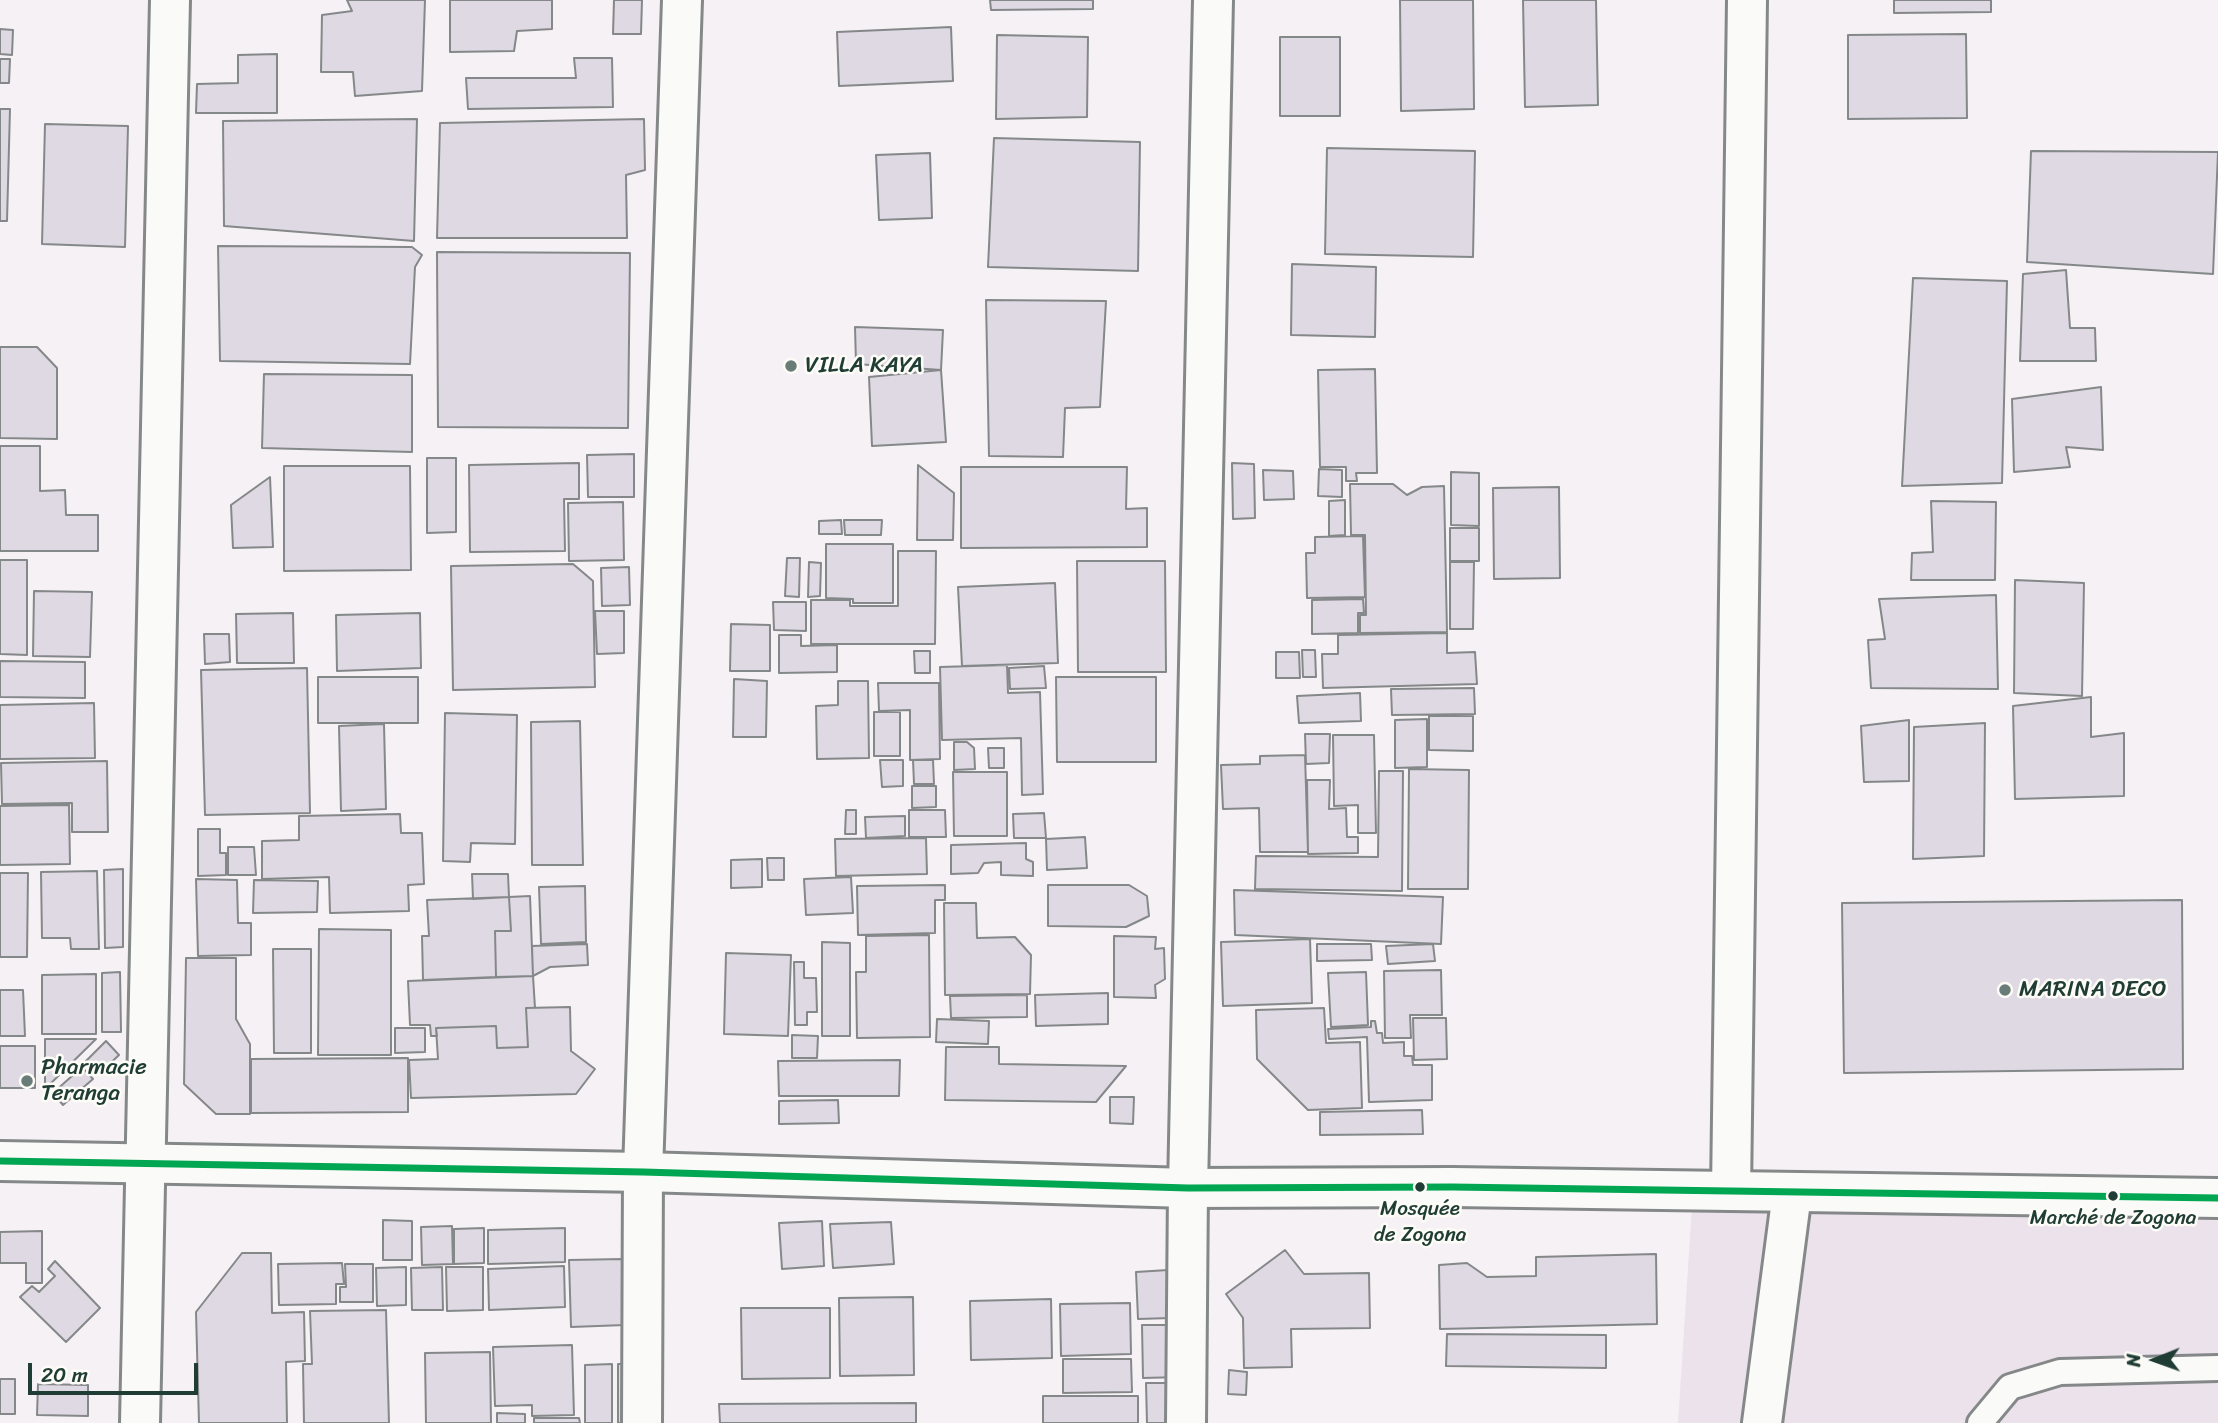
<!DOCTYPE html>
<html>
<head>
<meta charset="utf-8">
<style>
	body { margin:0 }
	#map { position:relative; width:2218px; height:1423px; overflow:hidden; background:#f6f1f5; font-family:Sriracha,sans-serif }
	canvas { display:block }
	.north { position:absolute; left:2120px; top:1325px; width:70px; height:70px; -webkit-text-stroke:5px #fdfcf7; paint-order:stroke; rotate:269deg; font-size:19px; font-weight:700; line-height:28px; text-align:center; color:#1f3d34 }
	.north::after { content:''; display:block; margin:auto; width:24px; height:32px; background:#1f3d34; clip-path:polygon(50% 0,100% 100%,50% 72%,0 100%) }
	.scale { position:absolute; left:28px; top:1363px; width:170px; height:32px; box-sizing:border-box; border:4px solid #1f3d34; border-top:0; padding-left:9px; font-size:21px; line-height:24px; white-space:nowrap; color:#1f3d34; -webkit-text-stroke:5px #fdfcf7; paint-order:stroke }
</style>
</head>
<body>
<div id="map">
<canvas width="2218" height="1423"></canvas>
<div class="north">N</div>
<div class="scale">20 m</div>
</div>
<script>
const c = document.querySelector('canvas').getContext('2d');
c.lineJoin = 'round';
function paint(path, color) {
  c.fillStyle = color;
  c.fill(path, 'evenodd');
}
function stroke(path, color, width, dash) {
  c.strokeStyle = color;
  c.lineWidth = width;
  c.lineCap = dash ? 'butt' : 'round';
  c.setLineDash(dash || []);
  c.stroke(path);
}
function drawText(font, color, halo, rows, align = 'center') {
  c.font = font + ' Sriracha,sans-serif';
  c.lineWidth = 5;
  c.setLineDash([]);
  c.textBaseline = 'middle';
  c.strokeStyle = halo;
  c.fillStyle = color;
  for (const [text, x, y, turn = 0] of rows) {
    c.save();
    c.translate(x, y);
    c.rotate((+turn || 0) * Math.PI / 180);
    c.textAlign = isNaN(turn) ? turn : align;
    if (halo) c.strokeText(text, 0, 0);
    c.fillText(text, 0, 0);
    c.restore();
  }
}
paint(new Path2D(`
	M1692,1206L2218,1216V1423H1678Z`), '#ebe2ec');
const building = new Path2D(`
	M347,0H425L422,91L355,96L353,72H321L322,15L352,11Z
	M450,0H552V29L517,31L514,51L450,52Z
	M614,0H642L641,34H613Z
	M990,0H1093V9L991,10Z
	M1400,0H1473L1474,109L1401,111Z
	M1523,0H1596L1598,105L1525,107Z
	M1894,0H1991V12L1894,13Z
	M951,27L953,81L839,86L837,32Z
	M0,29L13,30L12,55L0,54Z
	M1966,34L1967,118L1848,119V35Z
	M997,35L1088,37L1087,117L996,119Z
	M1280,37H1340V116H1280Z
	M277,54V113H196L197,84L238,83V55Z
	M574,58H612L613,107L468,109L466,78H576Z
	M0,59H10L9,83H0Z
	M0,109H10L7,221H0Z
	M417,119L414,241L224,226L223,121Z
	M644,119L645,170L626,175L627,238H437L440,123Z
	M45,124L128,126L125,247L42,244Z
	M994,138L1140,142L1138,271L988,267Z
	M1327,148L1475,151L1473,257L1325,254Z
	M2031,151L2218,152L2213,274L2027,262Z
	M930,153L932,218L879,220L876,155Z
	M218,246L412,247L422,255L415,267L410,364L220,361Z
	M437,252L630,253L628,428L438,427Z
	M1292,264L1376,267L1375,337L1291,335Z
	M2066,270L2070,328H2095L2096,361H2020L2023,274Z
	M1913,278L2007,281L2002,483L1902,486Z
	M986,300L1106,301L1100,407L1065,408L1063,457L989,456Z
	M855,327L943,330L941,370L856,364Z
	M0,347H37L57,368V439L0,438Z
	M1375,369L1377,473H1356L1357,481H1346V467H1320L1318,370Z
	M941,370L946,442L872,446L869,377Z
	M264,374L412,375V452L262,448Z
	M2101,387L2103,450L2066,447L2070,467L2014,472L2012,399Z
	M0,446H40V491L65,490L66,515H98V551H0Z
	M634,454V497H588L587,455Z
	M427,458H456V532L427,533Z
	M579,463V499H564L565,551L470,552L469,465Z
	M1232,463L1254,464L1255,518L1233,519Z
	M918,465L954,493L953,540H917Z
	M284,466H410L411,570L284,571Z
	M961,467H1127L1126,509L1147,508V547L961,548Z
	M1319,469L1342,470V497L1318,496Z
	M1263,470L1293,471L1294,499L1264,500Z
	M1451,472L1479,473V526L1451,525Z
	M270,477L273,547L233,548L231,505Z
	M1350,484H1393L1407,495L1422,487L1444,486L1447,632L1360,633V615H1366L1365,535H1351Z
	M1559,487L1560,578L1494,579L1493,488Z
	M1345,500V535L1329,536V501Z
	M1931,501L1996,502L1995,580H1911L1912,553L1933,552Z
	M623,502L624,560L569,561L568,503Z
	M841,520L842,534H819V521Z
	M844,520H882L881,535H845Z
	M1450,528H1479V561H1450Z
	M1363,536L1365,597L1307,598L1306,553H1315V537Z
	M826,544H893V603H853V599L826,598Z
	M898,551H936L935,644H811V600H850V606H898Z
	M787,558H800L799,597L785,596Z
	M0,560H27V655L0,654Z
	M1077,561H1165L1166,672H1078Z
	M809,562L821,563L820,596L808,597Z
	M1450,562H1474L1473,629H1450Z
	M573,564L593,581L595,687L453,690L451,566Z
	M629,567L630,605L602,606L601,568Z
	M2015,580L2084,583L2082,696L2014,693Z
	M1055,583L1058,663L962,666L958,587Z
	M34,591L92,592L90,657L33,656Z
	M1996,595L1998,689L1871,688L1868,640L1885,639L1879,599Z
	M1363,599L1364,613H1358V633L1312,634V600Z
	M773,602H806V631L774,630Z
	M595,611H624V653L597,654Z
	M293,613L294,663H237L236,614Z
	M420,613L421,668L337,671L336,615Z
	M731,624L770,625V671H730Z
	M1447,633V653L1475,652L1477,684L1323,688L1322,654H1338V635Z
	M204,634H229L230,662L205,664Z
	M779,635H801V646L837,645V672L779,673Z
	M1302,650H1315L1316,677H1303Z
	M914,651H930V673H915Z
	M1276,652H1299L1300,678H1276Z
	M0,661L85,662V698L0,697Z
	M1007,665L1008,693L1040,692L1043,794L1022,795L1021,738L942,740L940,667Z
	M1044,666L1046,688L1010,689L1009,668Z
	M307,668L310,813L205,815L201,670Z
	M318,677H418V723H318Z
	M1056,677H1156V762H1057Z
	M734,679L767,681L766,737H733Z
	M838,681H868L869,758L817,759L816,706L838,705Z
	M878,683H939L940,759L910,760V710L879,711Z
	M1474,688L1475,714L1392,715L1391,689Z
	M1360,693L1361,721L1299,723L1297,696Z
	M2091,697V737L2124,733V796L2015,799L2013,706Z
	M94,703L95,758L0,759V705Z
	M874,712H900V756H874Z
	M445,713L517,715L515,844L471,843L470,862L443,861Z
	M1429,716H1473V751L1429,750Z
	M1427,719V767L1395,768V720Z
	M1909,720V781L1864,782L1861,726Z
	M580,721L583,865H532L531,722Z
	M1985,723L1984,856L1913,859L1914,727Z
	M384,724L386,809L341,811L339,726Z
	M1305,734H1330L1329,763L1306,764Z
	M1333,735H1374L1376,833H1358V805L1334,806Z
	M954,742H967L974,748L975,769L954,770Z
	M988,748H1004V768H989Z
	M1305,755L1308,852H1260L1259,808L1223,809L1221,765L1260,764V756Z
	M880,760H903V786L882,787Z
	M913,760H933L934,784H914Z
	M107,761L108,832H72V803L2,804L1,763Z
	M1409,769L1469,770L1468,889H1408Z
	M1379,771H1403L1402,891L1255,889L1256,856L1378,857Z
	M953,772H1007V836H954Z
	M1307,780H1330L1329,809L1346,808L1347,837H1358V853L1308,854Z
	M912,786H936V807L912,808Z
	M69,805L70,864L0,865V806Z
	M846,810H856V834H845Z
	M909,810H945L946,837H909Z
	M1044,813L1046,838H1014L1013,814Z
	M400,814L401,833H422L424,884L408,885L409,911L330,913L329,877L262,879V841L299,840V816Z
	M905,816V836L866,838L865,817Z
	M198,829H220V853H226V875L198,876Z
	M1085,837L1087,868L1047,870L1046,839Z
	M926,838L927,874L836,876L835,839Z
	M1026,843V859L1033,862V876L1001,875V862L984,863L978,873L951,874V845Z
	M228,847H254L256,875H228Z
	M767,858H784V880H768Z
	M762,859V887L731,888V860Z
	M123,869V947L105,948L104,870Z
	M97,871L99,949H71L70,938H42L41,872Z
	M0,873H28L27,957H0Z
	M472,874H508L509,897L473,899Z
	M851,877L853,913L806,915L804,879Z
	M196,879L237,880L238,923H251V955L198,956Z
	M254,880L318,881L317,912L253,913Z
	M945,885V900H935V933L858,935L857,886Z
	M1048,885H1129L1147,896L1149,916L1126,927L1048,926Z
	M585,886L586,942L541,944L539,887Z
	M1234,890L1443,897L1441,944L1235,935Z
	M530,896L533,976L496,977L495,931H511L509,897Z
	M509,897L511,931H495L496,977L423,980L422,936H429L427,900Z
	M2182,900L2183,1069L1844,1073L1842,903Z
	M944,903H976L977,938L1015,937L1031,955L1030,994L945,995Z
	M319,929L391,930V1055H318Z
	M929,935L930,1037L857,1038L856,972H866V936Z
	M1114,936L1156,937L1155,949L1164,948L1165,979L1155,985L1156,998L1114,997Z
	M1310,939L1312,1003L1223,1006L1221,942Z
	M822,942L850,943V1036H822Z
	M587,944L588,965L550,967L533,976L532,946Z
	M1317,944H1371L1372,960L1317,961Z
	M1433,944L1435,961L1388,964L1386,946Z
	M273,949H311V1053H274Z
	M726,953L791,955L788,1036L724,1034Z
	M186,958H236V1019L250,1044V1114H216L184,1084Z
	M794,962H804V978H816L817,1012H807V1025H795Z
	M1441,970L1442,1015H1410L1411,1038H1385L1384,971Z
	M120,972L121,1032H102V973Z
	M1366,972L1368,1025L1331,1027L1328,973Z
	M96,974V1034H42V975Z
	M533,976L535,1008H526L528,1047L497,1048L496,1026L436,1028L437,1036H431L430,1025H410L408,981Z
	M0,990H23L25,1036H0Z
	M1108,993V1024L1036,1026L1035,995Z
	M1027,995V1017L951,1018L950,996Z
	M570,1007L571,1051L595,1069L576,1094L411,1098L409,1060L438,1059L436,1028L496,1026L497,1048L528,1047L526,1008Z
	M1324,1008L1326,1043L1360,1042L1362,1108L1308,1110L1257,1059L1256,1010Z
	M1413,1018H1446L1447,1059L1414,1060Z
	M937,1019L989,1021L988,1044L936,1042Z
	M1371,1021H1375L1377,1033H1382L1383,1043L1404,1042V1056H1412L1413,1065H1432V1100L1369,1102L1367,1037L1329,1039L1328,1029L1371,1027Z
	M395,1028H425V1052L395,1053Z
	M792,1035L818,1036L817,1058H792Z
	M45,1039H96L45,1089Z
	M106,1041L119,1055L99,1074L86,1061Z
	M0,1046H35V1088H0Z
	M946,1047H999V1064L1126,1066L1096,1102L945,1100Z
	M408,1058V1112L251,1113V1059Z
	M900,1060L899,1096H779L778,1061Z
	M82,1067L93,1079L63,1105L53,1093Z
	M1110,1097H1134L1133,1124L1110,1123Z
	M838,1100L839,1123L779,1124V1101Z
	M1422,1110L1423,1134L1320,1135V1112Z
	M383,1220L412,1221V1260H383Z
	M822,1221L824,1266L782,1269L779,1223Z
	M891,1222L894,1264L833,1268L830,1224Z
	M452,1226L453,1264L422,1265L421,1227Z
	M484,1228V1263L454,1264V1229Z
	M565,1228V1262L488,1264V1230Z
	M42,1231V1283H26V1263H0V1232Z
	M1285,1250L1304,1274L1369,1273L1370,1328L1291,1329L1292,1367L1244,1368L1243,1318L1226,1294Z
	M242,1253H271L272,1313L304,1312L305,1361L286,1362L287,1423H199L196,1312Z
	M1656,1254L1657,1324L1440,1329L1439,1265L1467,1263L1487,1277L1536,1276V1257Z
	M623,1259L625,1325L571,1327L569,1260Z
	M55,1261L100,1308L66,1342L20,1297L32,1286L39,1292L55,1276L48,1269Z
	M342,1263L344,1284H336V1304L279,1305L278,1264Z
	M345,1264H373V1302H340V1287H346Z
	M564,1266L565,1307L489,1310L488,1269Z
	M406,1267V1305L377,1306L376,1268Z
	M442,1267L443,1310H412L411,1268Z
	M446,1267H483V1310L447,1311Z
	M1168,1270L1171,1318L1138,1319L1136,1272Z
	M913,1297L914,1375L840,1376L839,1298Z
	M1051,1299L1052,1358L971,1360L970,1301Z
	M1130,1303L1131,1354L1061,1356L1060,1304Z
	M741,1308H830V1378L742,1379Z
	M386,1310L389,1423H304L303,1364H312L310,1311Z
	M1142,1325H1180L1181,1377L1143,1378Z
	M1447,1334L1606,1335V1368L1446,1366Z
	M572,1345L574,1415L532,1416V1405L495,1406L493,1347Z
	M490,1352L491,1423H426L425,1353Z
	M1063,1359H1131L1132,1392L1063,1393Z
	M612,1364V1423H585V1365Z
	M618,1364H635V1423H618Z
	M1229,1370L1247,1372L1246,1395L1228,1394Z
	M0,1379H15V1414H0Z
	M1146,1383H1170V1423H1147Z
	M38,1384L88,1385V1416L37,1415Z
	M1043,1396H1138V1423H1043Z
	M916,1403V1423H720L719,1404Z
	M497,1413L525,1414V1423H497Z
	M534,1418H579L580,1423H534Z`);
paint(building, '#dfd9e3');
stroke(building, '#858889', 2);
const service = new Path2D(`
	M1980,1423L2010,1387L2060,1372L2218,1368`);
const minor = new Path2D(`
	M1731,1191L1747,0
	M140,1423L170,0
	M642,1423L643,1172L682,0
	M1186,1423L1188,1188L1213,0
	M1762,1423L1792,1193`);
const tertiary = new Path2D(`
	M0,1161L643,1172L1188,1188L1452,1187L2218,1198`);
stroke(service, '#858889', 30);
stroke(minor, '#858889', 44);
stroke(tertiary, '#858889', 44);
stroke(service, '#fafaf8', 24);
stroke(minor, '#fafaf8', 38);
stroke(tertiary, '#fafaf8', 38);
stroke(new Path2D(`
	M0,1161L643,1172L1188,1188L1452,1187L2218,1198`), '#00a651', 7);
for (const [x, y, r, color] of [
	[791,366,7,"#6a7c78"],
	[2005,990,7,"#6a7c78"],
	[27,1081,7,"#6a7c78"],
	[1420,1187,6,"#1f3d34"],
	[2113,1196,6,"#1f3d34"]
]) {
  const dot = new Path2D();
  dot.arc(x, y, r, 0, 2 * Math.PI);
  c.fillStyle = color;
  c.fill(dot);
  stroke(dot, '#fdfcf7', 2.5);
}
drawText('21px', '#1f3d34', '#fdfcf7', [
	["Mosquée",1420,1210],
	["de Zogona",1420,1236],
	["Marché de Zogona",2113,1219]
]);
drawText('23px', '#1f3d34', '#fdfcf7', [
	["VILLA KAYA",805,366],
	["MARINA DECO",2019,990],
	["Pharmacie",41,1068],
	["Teranga",41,1094]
], 'left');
</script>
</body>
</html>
